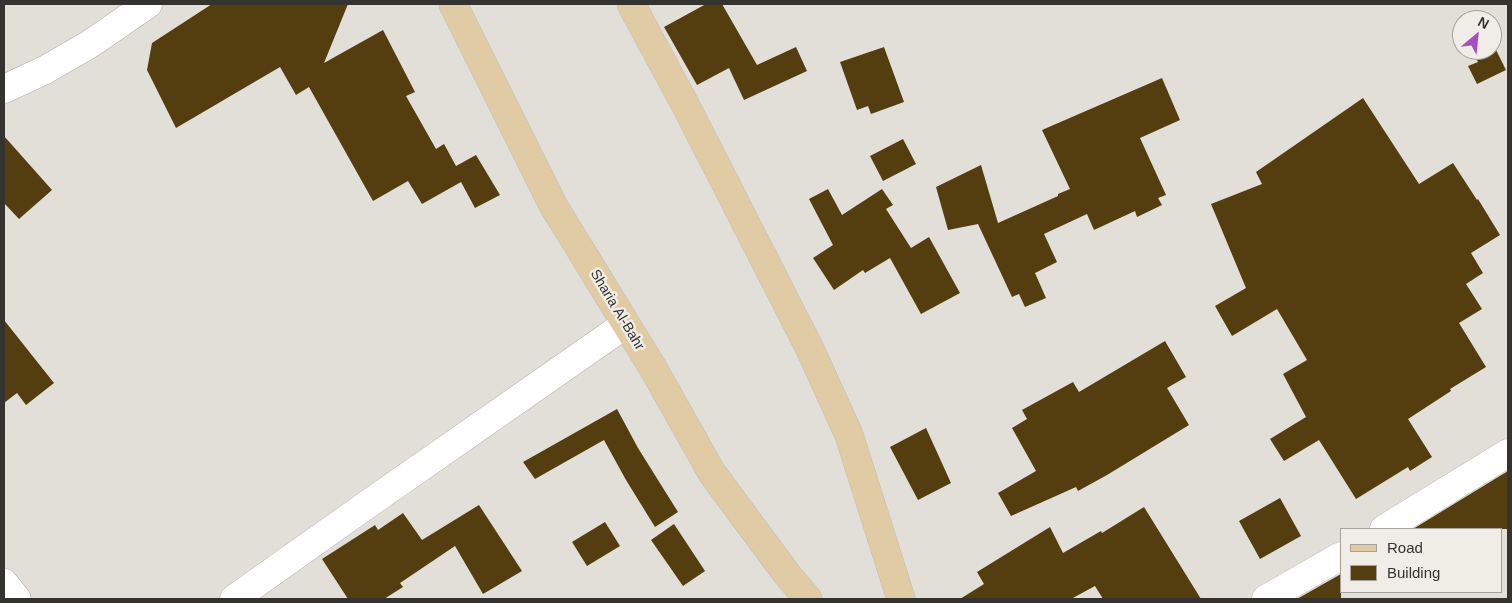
<!DOCTYPE html>
<html>
<head>
<meta charset="utf-8">
<style>
	body { margin:0 }
	#map { position:relative; width:1512px; height:603px; overflow:hidden; background:#e2dfd9; font-family:Helvetica,sans-serif }
	canvas { display:block }
	.frame { position:absolute; inset:0; border:5px solid #343330; pointer-events:none }
	.legend { position:absolute; left:1340px; top:528px; width:162px; height:65px; box-sizing:border-box; background:#f0ece6; border:1px solid #a5a29d; margin:0; padding:6px 9px; list-style:none; font-size:15px; color:#343330 }
	.legend li { display:flex; align-items:center; gap:10px; height:25px }
	.legend b { width:25px; border:1px solid #a5a29d }
	.north { position:absolute; left:1452px; top:10px; width:50px; height:50px; box-sizing:border-box; background:#f0ece6; border:1px solid #a5a29d; border-radius:50%; rotate:28deg; font-size:14px; font-weight:700; line-height:20px; text-align:center; color:#343330 }
	.north::after { content:''; display:block; margin:auto; width:18px; height:22px; background:#a450bf; clip-path:polygon(50% 0,100% 100%,50% 72%,0 100%) }
</style>
</head>
<body>
<div id="map">
<canvas width="1512" height="603"></canvas>
<div class="frame"></div>
<ul class="legend">
<li><b style="height:6px;background:#e0cba4"></b>Road</li>
<li><b style="height:14px;background:#543d0e"></b>Building</li>
</ul>
<div class="north">N</div>
</div>
<script>
const c = document.querySelector('canvas').getContext('2d');
c.lineJoin = 'round';
function paint(path, color) {
  c.fillStyle = color;
  c.fill(path, 'evenodd');
}
function stroke(path, color, width, dash) {
  c.strokeStyle = color;
  c.lineWidth = width;
  c.lineCap = dash ? 'butt' : 'round';
  c.setLineDash(dash || []);
  c.stroke(path);
}
function drawText(font, color, halo, rows, align = 'center') {
  c.font = font + ' Helvetica,sans-serif';
  c.lineWidth = 5;
  c.setLineDash([]);
  c.textBaseline = 'middle';
  c.strokeStyle = halo;
  c.fillStyle = color;
  for (const [text, x, y, turn = 0] of rows) {
    c.save();
    c.translate(x, y);
    c.rotate((+turn || 0) * Math.PI / 180);
    c.textAlign = isNaN(turn) ? turn : align;
    if (halo) c.strokeText(text, 0, 0);
    c.fillText(text, 0, 0);
    c.restore();
  }
}
paint(new Path2D(`
	M212,4H348L324,63L383,30L415,92L406,96L436,149L444,144L456,166L476,155L500,195L475,208L461,182L422,204L408,181L373,201L309,87L296,95L280,67L176,128L147,70L152,43Z
	M706,4H722L757,65L796,47L807,71L744,100L729,68L697,85L664,27Z
	M884,47L904,102L871,114L868,106L857,110L840,62Z
	M1472,50H1496L1506,70L1477,84L1468,66L1478,62Z
	M1162,78L1180,120L1140,138L1166,195L1158,198L1162,205L1137,217L1135,211L1094,230L1087,214L1044,234L1057,262L1035,273L1046,298L1025,307L1019,294L1012,297L978,224L948,230L936,187L981,165L998,223L1058,196V194L1070,189L1042,130Z
	M1363,98L1419,184L1453,163L1477,200L1478,199L1500,235L1471,253L1483,273L1466,284L1482,309L1459,323L1486,367L1450,389L1451,391L1408,419L1432,457L1410,471L1408,467L1356,499L1319,440L1284,461L1270,439L1306,417L1283,374L1307,360L1277,309L1232,336L1215,306L1246,288L1211,204L1262,184L1256,172Z
	M4,136L52,190L19,219L4,203Z
	M903,139L916,164L883,181L870,156Z
	M828,189L842,215L882,189L893,205L886,209L911,248L929,237L960,293L921,314L890,258L865,273L863,270L834,290L813,258L833,245L809,199Z
	M4,320L54,383L26,405L17,393L4,403Z
	M1165,341L1186,377L1167,388L1189,425L1107,475L1078,491L1076,487L1011,516L998,493L1036,471L1012,428L1027,419L1022,410L1073,382L1079,392Z
	M617,409L638,448L678,512L655,527L626,480L604,440L535,479L523,462Z
	M926,428L951,483L918,500L890,447Z
	M1508,471V529H1413Z
	M1280,498L1301,536L1260,559L1239,521Z
	M479,505L522,571L483,594L455,546L400,583L403,587L384,599H348L322,559L375,525L378,530L403,513L422,540Z
	M1144,507L1201,599H1103L1095,586L1071,599H960L984,584L977,572L1050,527L1063,553L1101,531L1102,533Z
	M605,522L620,546L587,566L572,542Z
	M674,524L705,571L683,586L651,540Z
	M1341,574V599H1297Z`), '#543d0e');
const minor = new Path2D(`
	M4,89L45,70L90,44L148,4
	M1384,529L1508,453
	M4,583L17,599
	M234,599L368,504L626,324
	M1266,599L1341,556`);
const major = new Path2D(`
	M453,4L553,205L653,368L712,473L786,573L808,599
	M631,4L688,110L810,349L849,435L901,599`);
stroke(minor, '#b2afa9', 29);
stroke(major, '#bebebd', 29);
stroke(minor, '#fff', 28);
stroke(major, '#e0cba4', 28);
drawText('14px', '#343330', '#f0ece6', [
	["Sharia Al-Bahr",617,310,59]
]);
</script>
</body>
</html>
